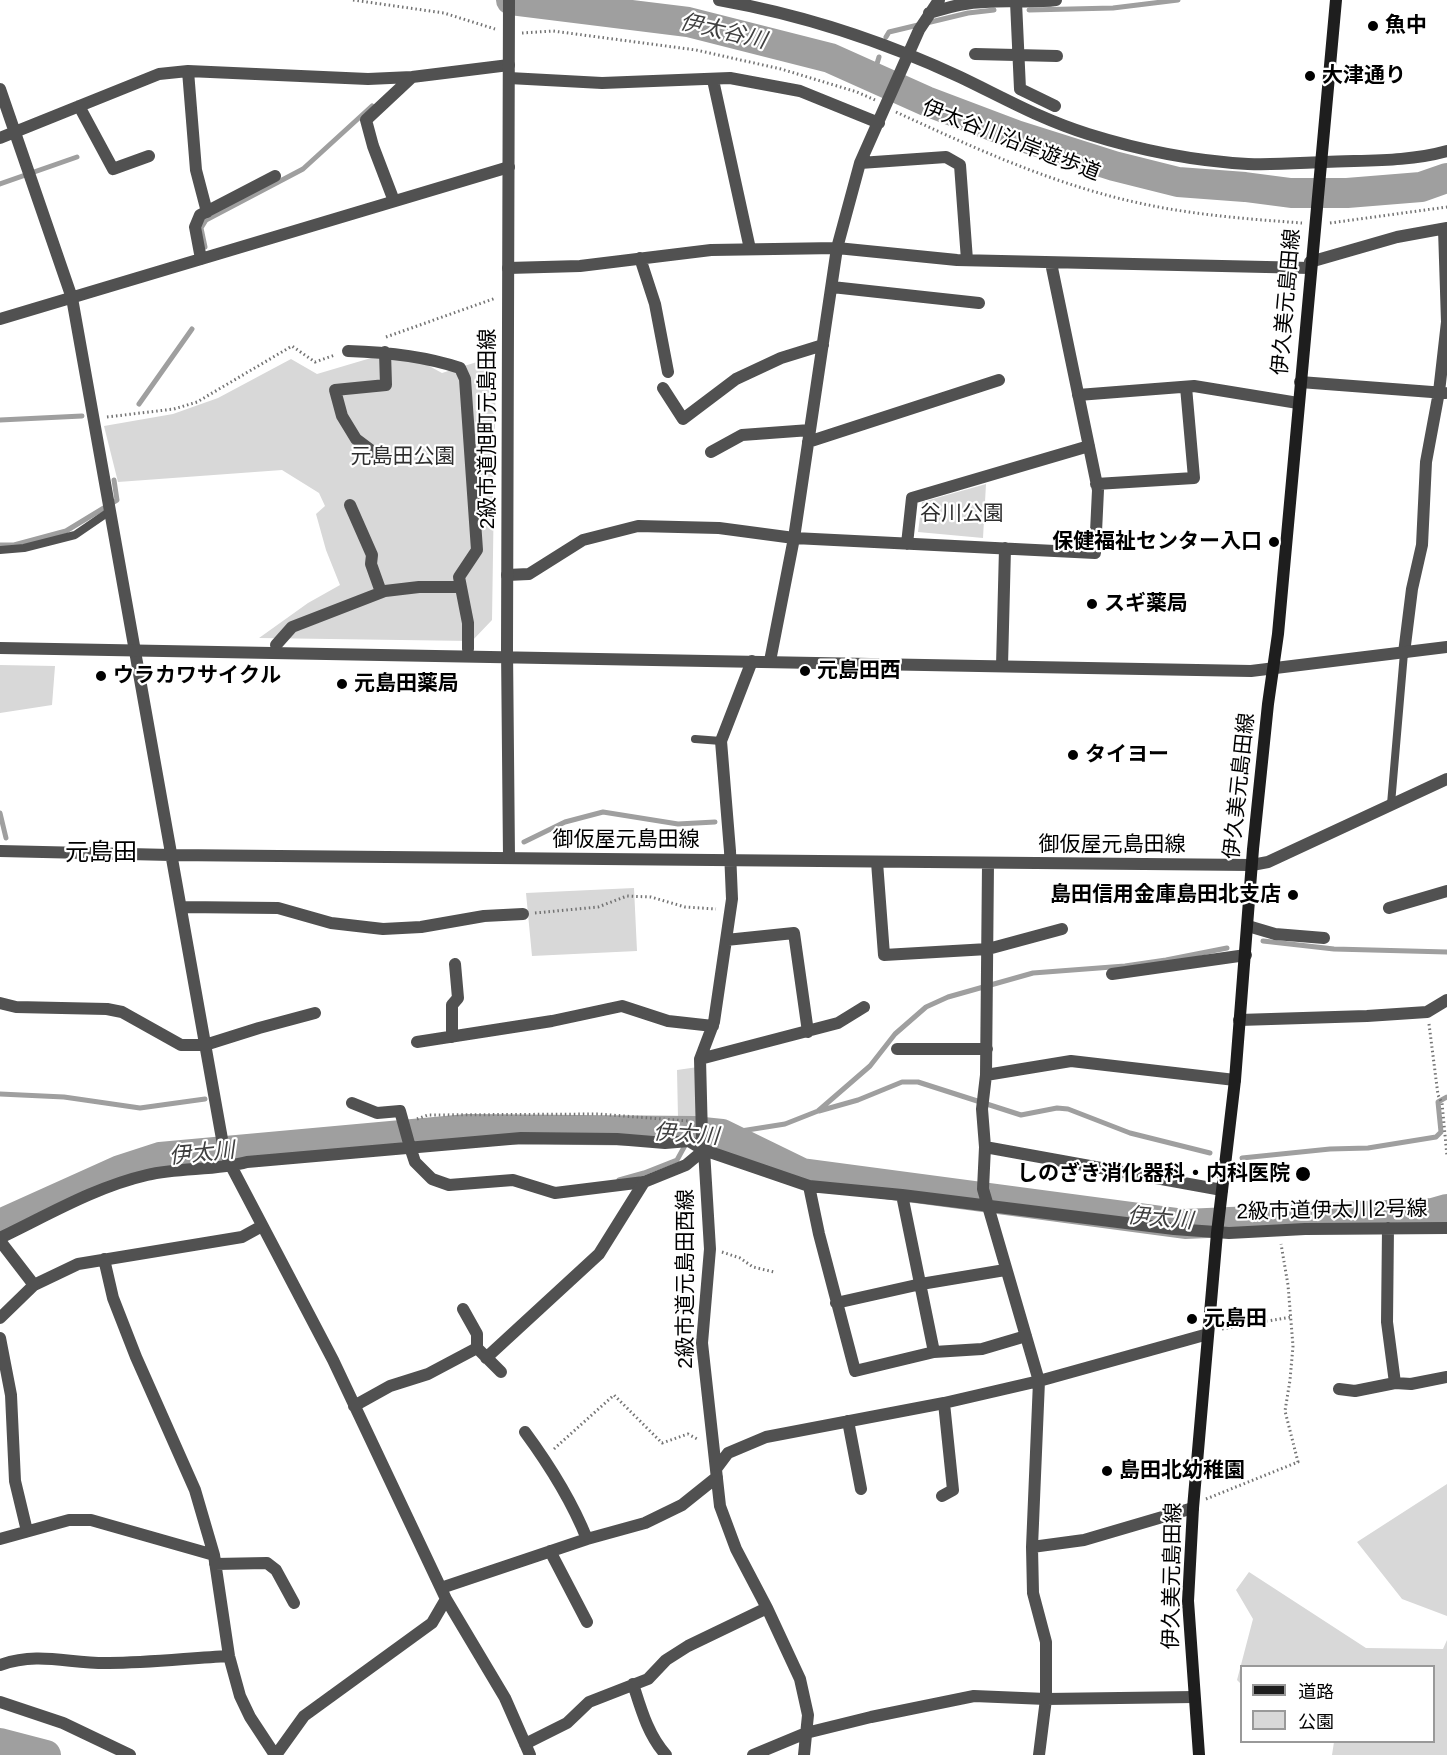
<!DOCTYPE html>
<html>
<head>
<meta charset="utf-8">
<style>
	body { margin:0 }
	#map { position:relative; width:1447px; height:1755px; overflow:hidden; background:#fff; font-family:Helvetica,"Noto Sans JP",sans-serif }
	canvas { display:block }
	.legend { position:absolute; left:1240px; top:1665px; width:195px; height:78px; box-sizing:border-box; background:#fff; border:2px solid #999; margin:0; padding:8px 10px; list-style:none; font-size:18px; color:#000 }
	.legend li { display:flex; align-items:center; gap:12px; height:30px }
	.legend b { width:30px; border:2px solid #999 }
</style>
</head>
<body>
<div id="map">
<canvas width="1447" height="1755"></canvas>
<ul class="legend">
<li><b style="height:8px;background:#1e1e1e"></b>道路</li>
<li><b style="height:16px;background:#d8d8d8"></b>公園</li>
</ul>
</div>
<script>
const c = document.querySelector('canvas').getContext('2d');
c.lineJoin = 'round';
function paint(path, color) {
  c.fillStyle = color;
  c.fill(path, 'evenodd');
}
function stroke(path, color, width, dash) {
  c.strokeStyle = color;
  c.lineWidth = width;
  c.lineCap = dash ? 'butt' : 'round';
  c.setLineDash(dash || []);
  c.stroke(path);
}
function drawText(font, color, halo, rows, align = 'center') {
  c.font = font + ' Helvetica,"Noto Sans JP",sans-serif';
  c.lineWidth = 4.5;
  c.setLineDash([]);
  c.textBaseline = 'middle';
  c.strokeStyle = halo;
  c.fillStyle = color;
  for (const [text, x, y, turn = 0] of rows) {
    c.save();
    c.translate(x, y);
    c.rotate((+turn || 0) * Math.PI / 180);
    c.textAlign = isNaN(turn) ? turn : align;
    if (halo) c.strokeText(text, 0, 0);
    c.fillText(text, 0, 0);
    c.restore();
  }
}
paint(new Path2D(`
	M381,355L418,360L442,373L496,356L492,620L472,641L259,638L308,603L340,585L326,550L316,514L325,506L319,493L282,470L118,482L104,426L173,414L218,398L291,359L317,374Z
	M986,484L983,538L918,532L922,502Z
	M0,665L55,666L52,705L0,713Z
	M634,888L637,951L532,956L526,893Z
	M698,1067L699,1120L678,1118L677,1070Z
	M1447,1484V1616L1402,1599L1357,1542Z
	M1249,1572L1366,1648L1443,1649L1447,1640V1755H1332L1334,1742H1434V1666H1242L1241,1684L1237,1680L1253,1619L1236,1590Z`), '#d8d8d8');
stroke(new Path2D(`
	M1029,10L1113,8L1178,0
	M886,37L889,32L968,13L994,10
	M873,77L879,57
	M0,184L77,157
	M205,247L201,228L206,220L303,169L372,106
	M139,404L192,329
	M0,420L82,416
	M0,545H14L66,531L117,500L114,480
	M0,813L6,838
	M524,842L565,822L603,812L678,824L715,822
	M1263,941L1334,949L1447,952
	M0,1094L64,1097L140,1108L205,1099
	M819,1111L858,1100L902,1082H918L1021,1115L1057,1108L1068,1109L1130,1133L1210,1153
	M722,1134L785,1124L818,1111L870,1066L895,1034L926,1007L948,997L1033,973L1125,966L1166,960L1227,948
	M1242,1158L1330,1149L1368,1148L1436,1137L1441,1132L1438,1102L1447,1097
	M619,1180L644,1173L677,1160L693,1131`), '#9f9f9f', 5);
stroke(new Path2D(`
	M511,0L688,22L830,58L926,101L1016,135L1114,166L1178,182L1245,187L1291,193H1347L1421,187L1447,178
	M0,1224L120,1170L160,1157L468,1129L693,1131L722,1134L802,1173L1185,1224L1433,1213L1447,1209
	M0,1743L46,1755`), '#9f9f9f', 30);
stroke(new Path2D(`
	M353,0L444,13L495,29
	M522,33L553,31L696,50L781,69L857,92L875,100
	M896,112C974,148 1055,185 1139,203C1193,215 1248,219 1302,223
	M1330,223L1447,207
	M386,337L496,298
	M107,417L174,409L197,402L292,346L315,362L335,355
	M535,913L598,907L627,896L651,897L685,907L716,909
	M1429,1024L1438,1095L1442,1103L1447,1156
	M417,1119L428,1115L598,1114L688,1121
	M722,1252L740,1258L753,1267L774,1272
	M1222,1329L1291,1317
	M554,1449L614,1395L662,1443L688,1434L699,1440
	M1206,1499L1298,1462L1285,1411L1290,1380L1293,1346L1288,1285L1281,1244`), '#737373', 3, [1.5, 3]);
stroke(new Path2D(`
	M0,550L24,548L75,535L110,511
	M695,739L721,741
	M1391,804L1404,653`), '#515151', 8);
stroke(new Path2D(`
	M348,351C386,352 424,356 460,368L465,379L477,550L459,577L468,623V649
	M380,457L356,439L342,416L335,390L386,385L385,352
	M350,505L372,555L371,564L381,592
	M276,645L292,627L385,591L419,587H460
	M410,1147L415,1162L432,1179L449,1185L513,1180L555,1193L644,1182`), '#515151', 12);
stroke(new Path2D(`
	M719,0C804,15 881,40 960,77C1002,97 1042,120 1088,134C1139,150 1195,161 1248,164C1274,165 1300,163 1325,162C1366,160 1408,162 1447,151
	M1016,2L1020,89L1055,106
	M929,13C947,8 965,2 985,2C1009,0 1033,3 1056,0
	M975,54L1057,56
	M188,71L196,170L207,212
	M509,78L602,83L730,78L800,91L879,123
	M713,80L750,249
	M0,89L72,298L222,1139L229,1162L333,1360L446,1599L505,1698L530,1755
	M79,106L113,169L149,156
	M0,138L159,74L188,71L368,79L412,77L509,65
	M860,163L946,157L960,165L967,260
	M394,201L373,146L366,120L412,77
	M640,258L655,304L668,372
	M201,259L195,227L200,215L275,176
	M1310,262L1397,237L1447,228
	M508,268L580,266L711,250L837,248L957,260L1310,268
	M832,287L979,303
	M0,319L509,167
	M1300,382L1445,393
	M663,388L683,419L736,379L781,358L823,345
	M1078,395L1194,386L1298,403
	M808,442L999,380
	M711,452L742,435L810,430
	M1096,484L1194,478L1186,387
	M907,544L912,498L1089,446
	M507,575L529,574L583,540L638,526L719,528L794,538L1095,553L1098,490L1051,263
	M1404,653L1412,589L1422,545L1426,462L1439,392L1447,322L1444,229
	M752,661L721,741L730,851L732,899L714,1022L700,1059L702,1137L704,1150L710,1249L702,1343L720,1506L736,1549L767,1608L800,1679L808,1715L804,1755
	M770,661L794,538L837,248L860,163L919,30L939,0
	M1002,666L1005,548
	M0,851L171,855L1252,865
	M877,862L884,955L988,949L1062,929
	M988,864L986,1075L982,1109L985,1147L983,1189L1039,1381L1032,1547L1033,1593L1046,1642V1699L1039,1755
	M181,907L278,908L331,923L383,929L421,927L484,916L523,914
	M1389,908L1447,891
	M1248,926L1275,934L1324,938
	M726,940L794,933L808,1032
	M1112,974L1246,955
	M0,1003L16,1007L107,1009L122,1012L181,1045H205L259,1028L315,1013
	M1239,1020L1367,1016L1427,1012L1447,1000
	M452,1037V1005L458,998L455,964
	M417,1042L552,1021L622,1006L668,1021L713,1026
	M897,1049H987
	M700,1059L838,1023L864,1007
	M986,1075L1071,1061L1235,1080
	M352,1103L377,1113L400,1111L410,1147
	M985,1147L1222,1190
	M809,1186L819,1234L855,1371L934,1352L982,1349L1026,1336
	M902,1195L934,1352
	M1388,1228L1387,1322L1395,1383
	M0,1238C48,1215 95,1187 147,1175C180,1167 215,1171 247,1162L521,1138L617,1139L665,1143L689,1141L704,1150L809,1186L902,1195L1174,1229L1229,1233L1305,1229L1447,1228
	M0,1241L34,1285
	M104,1259L113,1298L136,1357L195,1490L214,1555L229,1656L240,1696L250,1717L275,1755
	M836,1303L921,1284L1005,1270
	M463,1309L477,1334V1348
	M0,1318L34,1285L78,1264L242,1237L262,1226
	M0,1338L11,1395L15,1481L27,1531
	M486,1358L599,1254L644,1182L686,1165L704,1150
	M1339,1389L1355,1391L1395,1383L1411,1384L1447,1377
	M354,1406L390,1386L428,1374L477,1348L501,1372
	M848,1421L861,1489
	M525,1432C550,1466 571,1499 587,1539
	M716,1469L728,1453L766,1437L944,1403L1039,1381L1208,1334
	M942,1496L953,1490L944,1403
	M0,1539L69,1520H91L214,1555
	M1032,1547L1084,1540L1193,1508
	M550,1551L587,1622
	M215,1564L267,1563L276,1570L294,1603
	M441,1588L587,1539L645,1523L682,1505L717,1477
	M0,1665C40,1651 69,1664 109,1663C149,1663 189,1658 229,1656
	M633,1684C641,1709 648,1735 666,1755
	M0,1702L63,1723L130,1755
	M525,1744L567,1723L589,1702L648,1679L666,1660L688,1646L767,1608
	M276,1755L304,1716L432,1623L446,1599
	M753,1755L806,1733L871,1717L974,1696L1046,1699L1194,1697`), '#515151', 12);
stroke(new Path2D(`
	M0,648L1251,671L1447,647
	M509,858L507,649L509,0
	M1252,865L1268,862L1447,779`), '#515151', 12);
stroke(new Path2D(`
	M1199,1755L1188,1601L1193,1508L1217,1233L1235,1080L1253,849L1268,704L1278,634L1336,0`), '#1e1e1e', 12);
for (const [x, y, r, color] of [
	[1373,26,6,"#000"],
	[1310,76,6,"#000"],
	[1274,542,6,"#000"],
	[1092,604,6,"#000"],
	[805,671,6,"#000"],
	[101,676,6,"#000"],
	[342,684,6,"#000"],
	[1073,755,6,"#000"],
	[1293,895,6,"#000"],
	[1303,1174,8,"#000"],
	[1192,1319,6,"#000"],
	[1107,1471,6,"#000"]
]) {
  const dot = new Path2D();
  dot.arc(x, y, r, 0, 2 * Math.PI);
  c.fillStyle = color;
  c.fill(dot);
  stroke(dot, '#fff', 2);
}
drawText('bold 21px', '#000', '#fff', [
	["魚中",1385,26],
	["大津通り",1322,76],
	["保健福祉センター入口",1262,542,"right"],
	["スギ薬局",1104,604],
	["元島田西",817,671],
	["ウラカワサイクル",113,676],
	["元島田薬局",354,684],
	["タイヨー",1085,755],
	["島田信用金庫島田北支店",1281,895,"right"],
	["しのざき消化器科・内科医院",1290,1174,"right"],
	["元島田",1204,1319],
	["島田北幼稚園",1119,1471]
], 'left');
drawText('21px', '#000', '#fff', [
	["伊太谷川沿岸遊歩道",1011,141,21],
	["伊久美元島田線",1287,302,-85],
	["2級市道旭町元島田線",488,429,-90],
	["伊久美元島田線",1240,786,-84],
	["御仮屋元島田線",626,840],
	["御仮屋元島田線",1112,845],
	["2級市道伊太川2号線",1332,1211,-1],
	["2級市道元島田西線",686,1279,-90],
	["伊久美元島田線",1173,1576,-89]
]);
drawText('21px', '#2f2f2f', '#fff', [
	["元島田公園",403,457],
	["谷川公園",962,514]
]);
drawText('italic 22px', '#404040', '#fff', [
	["伊太谷川",723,32,13],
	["伊太川",686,1135,4],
	["伊太川",202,1154,-6],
	["伊太川",1160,1219,5]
]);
drawText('24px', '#000', '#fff', [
	["元島田",101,853]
]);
</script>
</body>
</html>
